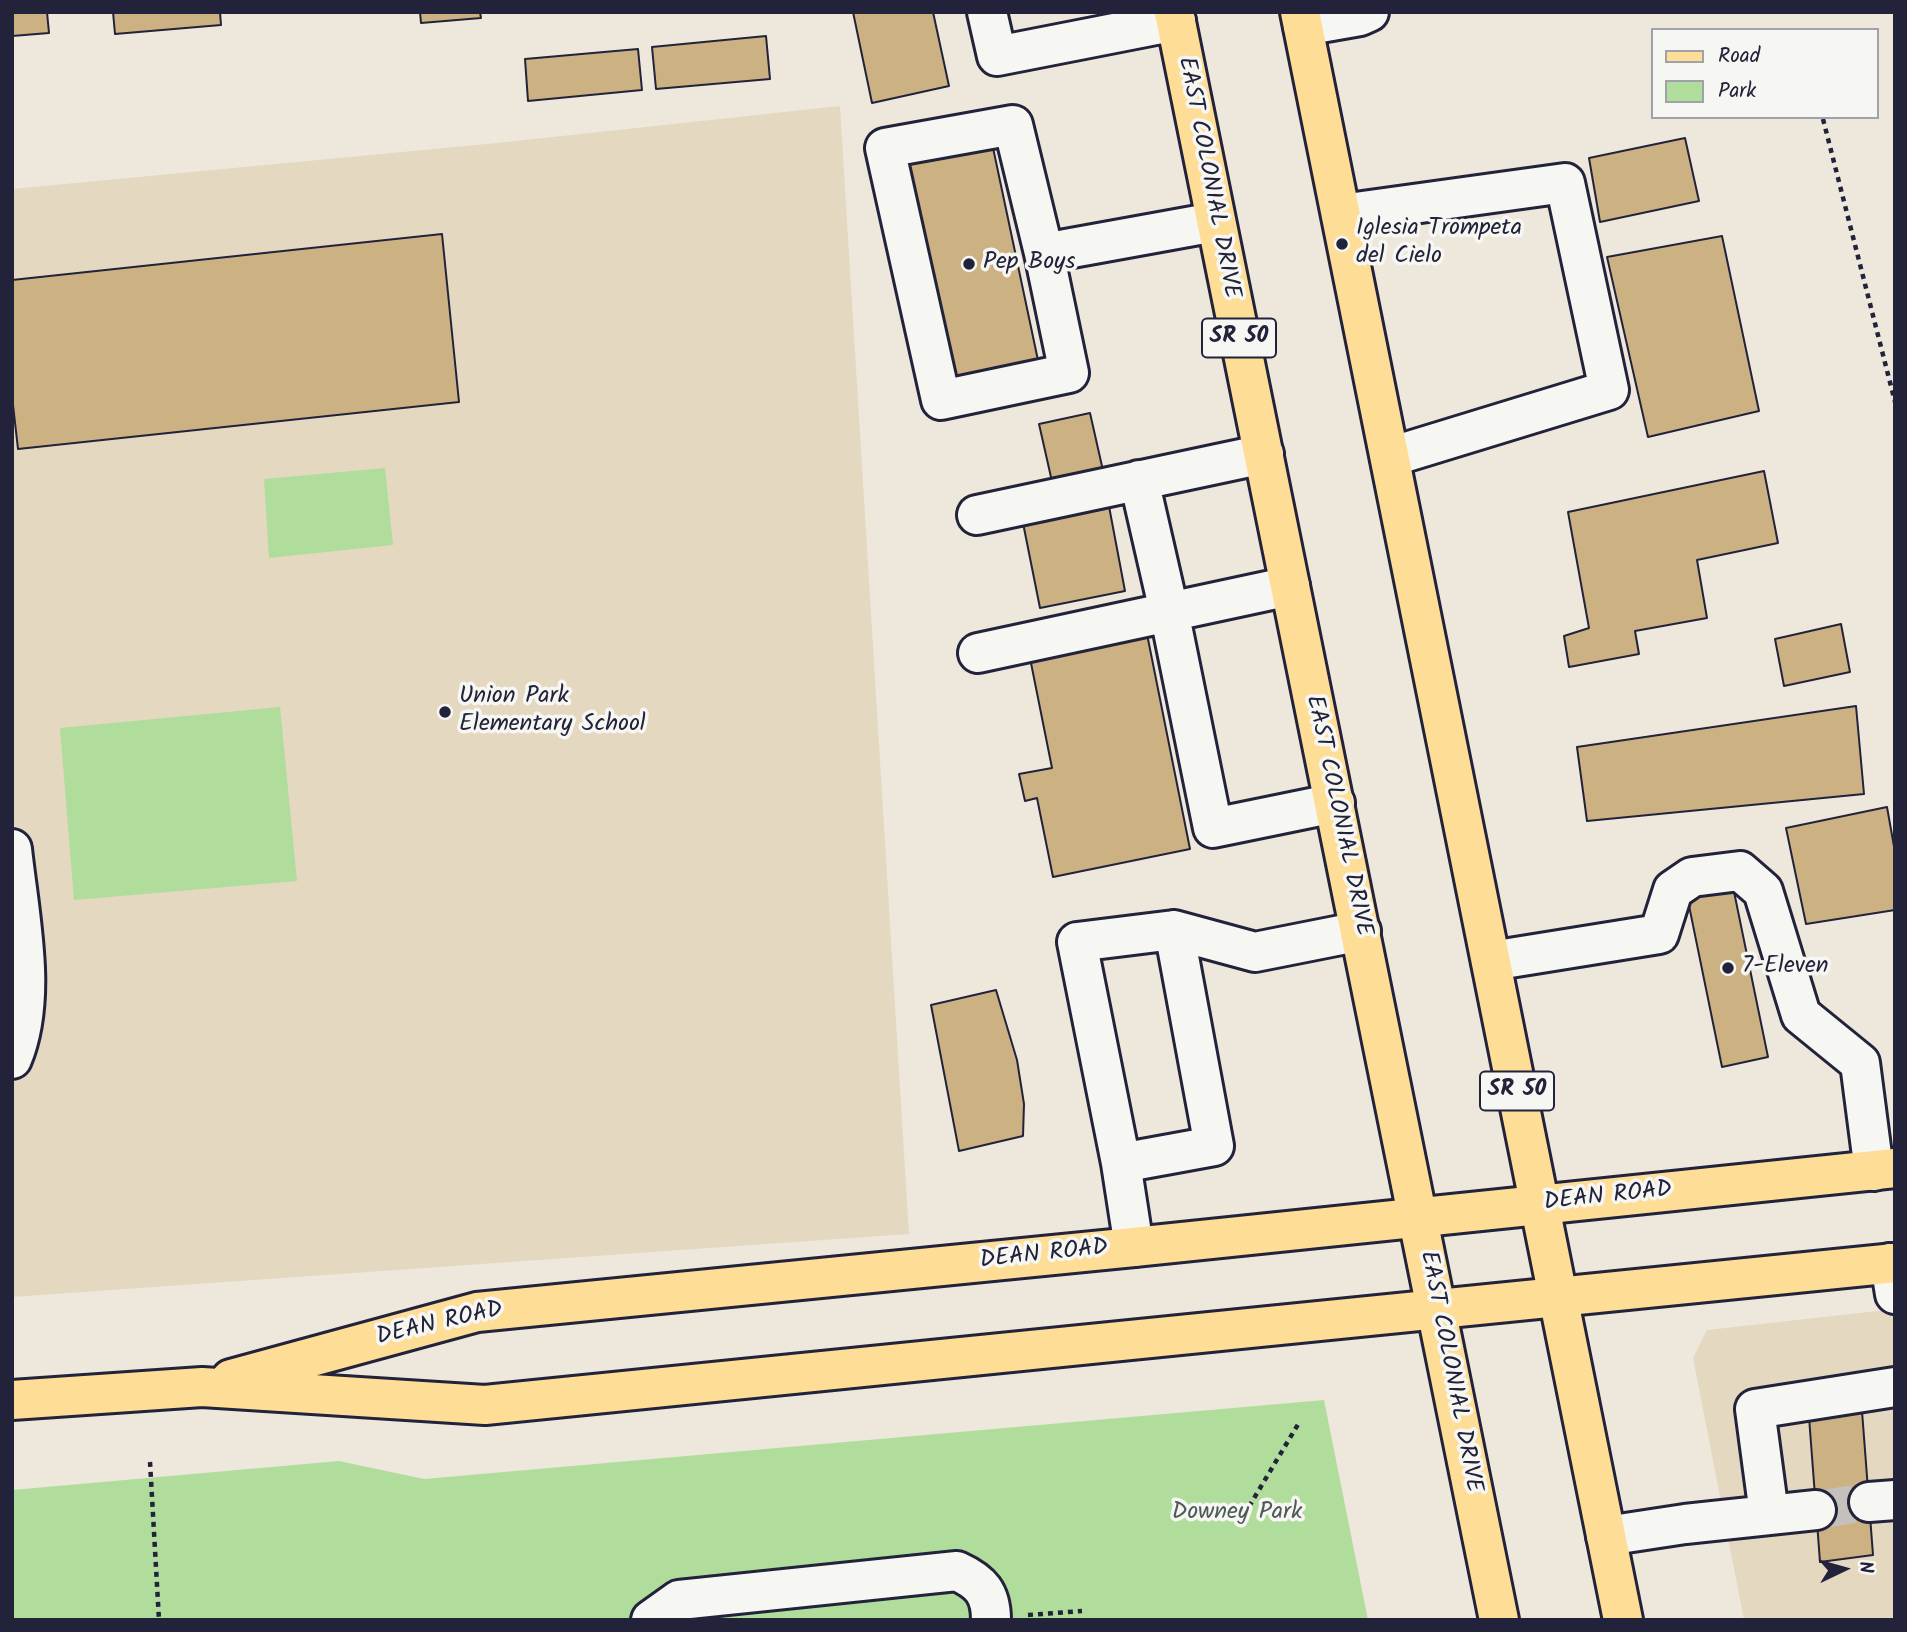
<!DOCTYPE html>
<html>
<head>
<meta charset="utf-8">
<style>
	body { margin:0 }
	#map { position:relative; width:1907px; height:1632px; overflow:hidden; background:#eee8dc; font-family:Kalam,sans-serif }
	canvas { display:block }
	.frame { position:absolute; inset:0; border:14px solid #22223b; pointer-events:none }
	.legend { position:absolute; left:1651px; top:28px; width:228px; height:91px; box-sizing:border-box; background:#f6f6f2; border:2px solid #a1a1a9; margin:0; padding:9px 12px; list-style:none; font-size:21px; color:#22223b }
	.legend li { display:flex; align-items:center; gap:14px; height:35px }
	.legend b { width:35px; border:2px solid #a1a1a9 }
	.north { position:absolute; left:1809px; top:1534px; width:70px; height:70px; -webkit-text-stroke:5px #f6f6f2; paint-order:stroke; rotate:85deg; font-size:19px; font-weight:700; line-height:28px; text-align:center; color:#22223b }
	.north::after { content:''; display:block; margin:auto; width:24px; height:32px; background:#22223b; clip-path:polygon(50% 0,100% 100%,50% 72%,0 100%) }
</style>
</head>
<body>
<div id="map">
<canvas width="1907" height="1632"></canvas>
<div class="frame"></div>
<ul class="legend">
<li><b style="height:9px;background:#fedd96"></b>Road</li>
<li><b style="height:19px;background:#b0dd9c"></b>Park</li>
</ul>
<div class="north">N</div>
</div>
<script>
const c = document.querySelector('canvas').getContext('2d');
c.lineJoin = 'round';
function paint(path, color) {
  c.fillStyle = color;
  c.fill(path, 'evenodd');
}
function stroke(path, color, width, dash) {
  c.strokeStyle = color;
  c.lineWidth = width;
  c.lineCap = dash ? 'butt' : 'round';
  c.setLineDash(dash || []);
  c.stroke(path);
}
function drawText(font, color, halo, rows, align = 'center') {
  c.font = font + ' Kalam,sans-serif';
  c.lineWidth = 7;
  c.setLineDash([]);
  c.textBaseline = 'middle';
  c.strokeStyle = halo;
  c.fillStyle = color;
  for (const [text, x, y, turn = 0] of rows) {
    c.save();
    c.translate(x, y);
    c.rotate((+turn || 0) * Math.PI / 180);
    c.textAlign = isNaN(turn) ? turn : align;
    if (halo) c.strokeText(text, 0, 0);
    c.fillText(text, 0, 0);
    c.restore();
  }
}
paint(new Path2D(`
	M840,106L909,1234L12,1297V189L497,143Z
	M1895,1309V1620H1744L1693,1358L1707,1330Z`), '#e4d8c1');
paint(new Path2D(`
	M385,468L393,545L269,558L264,479Z
	M280,707L297,881L74,900L60,728Z
	M1324,1400L1368,1620H12V1490L339,1461L424,1479Z`), '#b0dd9c');
const building = new Path2D(`
	M12,12H47L49,33L12,36Z
	M113,12H220L221,25L115,34Z
	M420,12H480L481,18L421,23Z
	M853,12H933L949,86L872,103Z
	M766,36L770,79L656,89L652,47Z
	M638,49L642,90L528,101L525,59Z
	M1685,138L1699,201L1600,222L1589,158Z
	M992,143L1039,365L946,385L898,163Z
	M442,234L459,402L18,449L12,396V280Z
	M1722,236L1759,411L1648,437L1607,257Z
	M1090,413L1104,475L1053,486L1039,424Z
	M1764,471L1778,543L1697,560L1707,618L1635,631L1639,654L1569,667L1564,636L1589,628L1568,512Z
	M1108,501L1125,591L1040,608L1022,518Z
	M1841,624L1850,672L1784,686L1775,639Z
	M1146,629L1190,849L1053,877L1037,798L1025,801L1019,774L1052,768L1029,653Z
	M1856,706L1864,794L1587,821L1577,747Z
	M1887,807L1895,852V910L1806,924L1786,828Z
	M1732,882L1768,1057L1722,1067L1686,891Z
	M996,990L1017,1060L1024,1104L1023,1136L959,1151L931,1005Z
	M1862,1411L1873,1555L1820,1562L1809,1417Z`);
paint(building, '#ccb182');
stroke(building, '#22223b', 2);
stroke(new Path2D(`
	M1816,1510L1869,1502`), '#c5c0bc', 38, [38, 19]);
const minor = new Path2D(`
	M987,12L997,56L1176,21
	M1303,26L1360,16L1369,12
	M1341,214L1565,183L1609,390L1390,457
	M1044,253L1069,373L941,400L885,148L1013,125L1044,253L1215,222
	M1139,480L1169,611L1213,828L1335,803
	M977,515L1264,454
	M978,653L1290,586
	M12,849C19,915 38,997 12,1059
	M1491,961L1659,934L1673,890L1692,877L1740,871L1763,891L1801,1015L1860,1063L1874,1171
	M1121,1163L1214,1146L1174,930
	M1134,1247L1121,1163L1077,942L1174,930L1255,952L1361,931
	M1890,1263L1895,1294
	M1869,1502L1895,1500
	M1769,1514L1755,1409L1895,1387
	M1606,1536L1685,1524L1816,1510
	M651,1620L679,1600L957,1571C981,1582 991,1593 991,1620`);
const major = new Path2D(`
	M231,1379L477,1312L1134,1247L1895,1168
	M12,1400L202,1387L485,1405L1895,1263`);
const highway = new Path2D(`
	M1174,12L1499,1620
	M1300,12L1623,1620`);
stroke(minor, '#22223b', 44);
stroke(major, '#22223b', 44);
stroke(highway, '#22223b', 44);
stroke(new Path2D(`
	M1823,119L1895,402
	M150,1462L159,1620
	M1244,1515L1300,1421
	M1028,1615L1082,1611`), '#22223b', 4.5, [5, 5]);
stroke(minor, '#f6f6f2', 38);
stroke(major, '#fedd96', 38);
stroke(highway, '#fedd96', 38);
for (const [x, y, r, color] of [
	[1342,244,7,"#22223b"],
	[969,264,7,"#22223b"],
	[445,712,7,"#22223b"],
	[1728,968,7,"#22223b"]
]) {
  const dot = new Path2D();
  dot.arc(x, y, r, 0, 2 * Math.PI);
  c.fillStyle = color;
  c.fill(dot);
  stroke(dot, '#f6f6f2', 2.5);
}
for (const [x, y, w] of [
	[1239,338,74],
	[1517,1091,74]
]) {
  const box = new Path2D();
  box.roundRect(x - w / 2, y - 19.5, w, 39, 5);
  c.fillStyle = '#f6f6f2';
  c.fill(box);
  stroke(box, '#22223b', 2);
}
drawText('bold 23px', '#22223b', null, [
	["SR 50",1239,338],
	["SR 50",1517,1091]
]);
drawText('24px', '#22223b', '#f6f6f2', [
	["EAST COLONIAL DRIVE",1207,178,79],
	["EAST COLONIAL DRIVE",1337,816,78],
	["DEAN ROAD",1608,1198,-6],
	["DEAN ROAD",1044,1256,-6],
	["DEAN ROAD",440,1325,-13],
	["EAST COLONIAL DRIVE",1449,1372,79]
]);
drawText('24px', '#22223b', '#f6f6f2', [
	["Iglesia Trompeta",1356,230],
	["del Cielo",1356,258],
	["Pep Boys",983,264],
	["Union Park",459,698],
	["Elementary School",459,726],
	["7-Eleven",1742,968]
], 'left');
drawText('24px', '#4d5a58', '#f6f6f2', [
	["Downey Park",1237,1514]
]);
</script>
</body>
</html>
